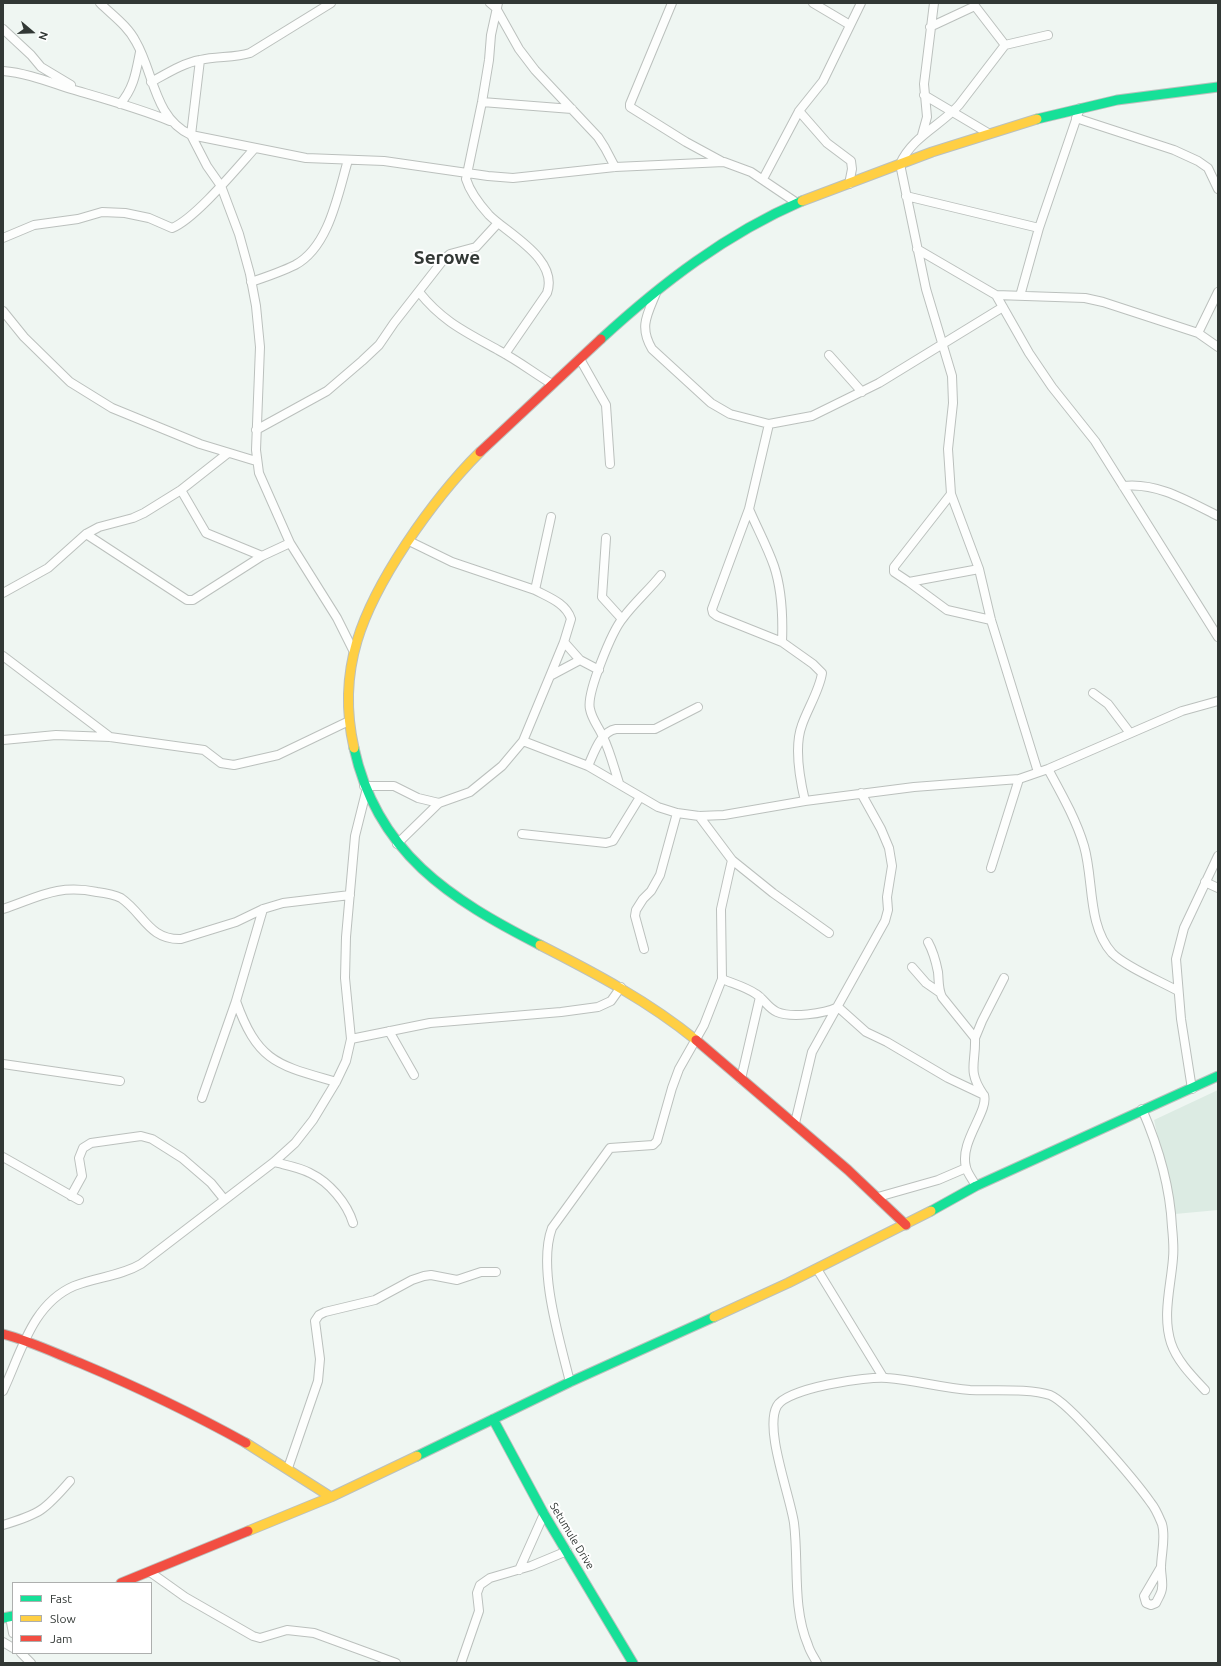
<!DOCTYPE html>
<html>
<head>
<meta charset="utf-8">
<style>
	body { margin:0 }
	#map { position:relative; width:1221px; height:1666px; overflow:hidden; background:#eff6f2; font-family:Ubuntu,sans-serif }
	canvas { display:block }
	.frame { position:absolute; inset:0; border:4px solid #323835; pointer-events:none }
	.legend { position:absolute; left:12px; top:1582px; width:140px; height:72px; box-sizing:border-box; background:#fff; border:1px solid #adafae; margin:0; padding:5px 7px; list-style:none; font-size:12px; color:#323835 }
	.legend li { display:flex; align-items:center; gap:8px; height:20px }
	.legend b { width:20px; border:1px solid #adafae }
	.north { position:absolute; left:12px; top:12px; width:40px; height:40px; -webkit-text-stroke:3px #fff; paint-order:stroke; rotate:109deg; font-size:11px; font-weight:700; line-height:16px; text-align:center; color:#323835 }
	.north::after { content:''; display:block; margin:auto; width:14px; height:18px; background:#323835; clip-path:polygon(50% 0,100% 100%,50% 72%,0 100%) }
</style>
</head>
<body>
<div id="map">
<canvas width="1221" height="1666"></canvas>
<div class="frame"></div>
<ul class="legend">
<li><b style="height:5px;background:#16e098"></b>Fast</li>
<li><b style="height:5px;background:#ffcf43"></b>Slow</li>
<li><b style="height:5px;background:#f24e42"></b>Jam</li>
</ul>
<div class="north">N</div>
</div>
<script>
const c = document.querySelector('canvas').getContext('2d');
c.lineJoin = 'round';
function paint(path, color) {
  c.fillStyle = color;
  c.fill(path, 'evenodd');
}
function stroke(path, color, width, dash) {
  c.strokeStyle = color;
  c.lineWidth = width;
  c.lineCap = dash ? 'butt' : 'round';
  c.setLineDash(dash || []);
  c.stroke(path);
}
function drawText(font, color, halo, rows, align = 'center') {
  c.font = font + ' Ubuntu,sans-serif';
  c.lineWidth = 4;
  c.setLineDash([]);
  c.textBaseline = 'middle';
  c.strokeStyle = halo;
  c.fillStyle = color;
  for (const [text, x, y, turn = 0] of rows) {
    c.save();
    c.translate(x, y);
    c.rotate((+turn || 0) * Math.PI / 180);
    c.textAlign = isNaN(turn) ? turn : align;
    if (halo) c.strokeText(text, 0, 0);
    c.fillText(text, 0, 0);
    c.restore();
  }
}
paint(new Path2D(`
	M1218,1090V1210L1175,1214L1154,1120Z`), '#dcebe3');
const street = new Path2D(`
	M100,3C112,15 128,26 136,42C154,73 154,118 191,135L306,158L384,161L488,176L513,178L615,167L724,162L751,172L797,203
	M490,3L496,8L519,49L535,70L598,137L605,148L615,167
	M498,3L491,35L489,60L482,102L466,179C470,192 480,205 489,215C508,234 559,259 547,293L505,354
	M672,3L630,104V107L686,142L721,161
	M813,3L850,25
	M930,27L975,6L1005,45
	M3,29L31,55L41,67L71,85
	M200,60L191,135L207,166L221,186L239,234L250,274L256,306L260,347L256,450L259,473L290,543L337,618L353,650
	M3,71C27,73 49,82 71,89C105,99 138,108 170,121
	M151,82C166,74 183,63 200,60C217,56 234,58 250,53L331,3
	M924,95L988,133
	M482,102L572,109
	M120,104C134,88 136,72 140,52
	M799,111L827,143L851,161L852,169L849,184
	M1076,118L1174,150L1198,161L1208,168L1218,189
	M922,135L927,117L924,84L934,3
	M763,179L799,111L823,81L861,3
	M906,196L1039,228
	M3,238L34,225L78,219L102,212L125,213L149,218L172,228C195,219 237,168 255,148
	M917,249L996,295L1029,353L1052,387L1095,441L1218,637
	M251,282C266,277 281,272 295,265C329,247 338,194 348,160
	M419,292C443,322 466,332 498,350C517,360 534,373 552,384
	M656,293C647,315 639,327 652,349L711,403L730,414L769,424L812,416L879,383L1003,307
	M996,295L1085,298L1103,302L1198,333L1218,347
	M1020,296L1039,228L1080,108
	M3,311L24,337L70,382L112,408L200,444L256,461
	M1198,333L1218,292
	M829,355L862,392
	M580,359L606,405L610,464
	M769,424L749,509L712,609L713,613L717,616L782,642L813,664L822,673C820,689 807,710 802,725C794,746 800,780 805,801
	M256,430L327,391L362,361L379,345L394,323L444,259L450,254L476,247L498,223
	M1123,486C1157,482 1188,501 1218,516
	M181,490L206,533L262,556
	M951,494L894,567V572L909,582L979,569
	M749,509C757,528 767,546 774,566C782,590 783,617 782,642
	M86,534L187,600H193L262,556L290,543
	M606,538L602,597L622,619
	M409,541L452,562L535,590
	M909,582L947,610L991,620
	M3,593L48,568L86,534L99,527L133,518L144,513L181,490L228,453
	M564,642L580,660L599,670
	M3,656L110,737
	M550,676L564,642L571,619C566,603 548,597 535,590L551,517
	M1093,693L1108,704L1130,733
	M3,740L56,735L110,737L204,750L221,763L234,765L278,755L349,721
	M523,741L588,766L658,807L677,813L699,816L724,815L805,801L914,787L1019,779L1048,769L1182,711L1218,701
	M588,766C594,753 600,732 616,729H655L698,707
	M1048,769C1061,793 1076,819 1084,846C1094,880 1087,925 1112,953C1126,967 1160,981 1178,991
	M1038,772L991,620L979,569L951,494L948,449L953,403L952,376L926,289L900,164C912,137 940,126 959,105L1005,45L1048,35
	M619,783C614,768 610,751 603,737C599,727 592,720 590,709C586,694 612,631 623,618C634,603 649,590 661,575
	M364,786H394L418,798L439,803
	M522,834L606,843L613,841L640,797
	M397,844L439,803L470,792L502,766L523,741L550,676L580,660
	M732,860L773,893L829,933
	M991,868L1019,779
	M1205,882L1218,888
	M3,909C39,897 57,884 97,892C105,893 113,894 121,898C144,914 149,940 181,939L236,922L263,909L283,903L350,895
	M928,942C933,951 936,962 938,972C939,981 938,989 942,997L975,1038C976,1064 967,1070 983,1094
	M644,949L635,916L636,910L643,899L651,891L660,875L677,813
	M912,967L926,983L939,992
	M722,979C734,984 746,987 756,994C764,999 768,1008 777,1012C791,1018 824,1014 838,1007
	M236,1001C258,1063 278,1065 336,1082
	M838,1007L866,1032L887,1042L948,1078L984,1095C989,1111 959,1142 966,1167C967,1173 973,1180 976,1186
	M389,1031L414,1075
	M975,1038L982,1021L1004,978
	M351,1039L430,1023L561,1012L598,1007L611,1001L621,987
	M3,1064L120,1081
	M741,1079L760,997
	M1192,1089L1181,1019L1176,959L1184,928L1218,856
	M202,1098L236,1001L263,909
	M1142,1109C1159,1148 1170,1185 1172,1227C1173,1237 1174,1248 1173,1258C1171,1286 1162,1315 1171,1343C1177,1361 1192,1376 1205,1390
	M795,1123L812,1052L885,921L888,910L887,897L892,866L889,848L881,829L861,793
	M3,1157L79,1200
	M274,1162C285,1165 299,1167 310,1173C329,1182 347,1203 353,1223
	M71,1196L82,1176L79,1158L83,1148L91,1143L141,1136L152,1139L182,1158L211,1183L224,1199
	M878,1197L938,1180L966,1168
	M817,1269L883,1377
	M570,1382C560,1341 537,1268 552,1228L610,1148L653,1145L657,1141L672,1088L679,1069L704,1025L722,979L721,909L732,860L699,816
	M3,1391C21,1353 32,1304 74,1286C96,1277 121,1276 141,1264L274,1162L295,1143L313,1120L336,1082L346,1061L351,1039L345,978L346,937L355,836L366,792
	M288,1468L318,1381L320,1359L315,1321L319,1315L325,1312L375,1300L412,1280L424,1276L431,1275L457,1280L481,1272H496
	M3,1525C40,1514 45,1510 70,1481
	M519,1570L544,1514
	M150,1572L185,1597L253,1636L260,1638L287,1630L314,1633L396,1663
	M10,1617L13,1633
	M3,1642L13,1648
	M21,1653L31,1663
	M461,1663L479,1611L477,1593L480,1585L490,1578L531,1566L567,1551
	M817,1663C814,1657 810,1652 808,1645C792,1607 799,1563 794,1523C790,1495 764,1429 777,1406C787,1388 867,1376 887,1378C915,1380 942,1388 970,1390C992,1391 1030,1388 1050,1395C1069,1402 1137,1483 1151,1503C1156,1509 1159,1517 1162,1524C1166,1538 1161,1554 1161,1568C1161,1574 1163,1582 1162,1588C1162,1593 1158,1598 1156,1603L1151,1605L1146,1603L1144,1596L1161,1567`);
const fast = new Path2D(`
	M1037,119L1117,100L1218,87
	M601,339C662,283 726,234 802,201
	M354,748C377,853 450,899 540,945
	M931,1211L976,1186L1218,1076
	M493,1419L544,1514L633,1663
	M417,1456L570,1382L714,1317
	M3,1618L13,1616`);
const slow = new Path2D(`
	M802,201L932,152L1037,119
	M354,748C336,669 363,609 406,544C428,511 452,480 480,452
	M540,945C595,973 648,1001 696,1040
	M714,1317L788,1283L931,1211
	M246,1443L331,1497
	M248,1531L331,1497L417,1456`);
const jam = new Path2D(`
	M480,452L601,339
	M696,1040L848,1170L906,1225
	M3,1334C30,1341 55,1353 80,1363C137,1387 192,1413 246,1443
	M121,1583L248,1531`);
stroke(street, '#bbc0bd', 10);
stroke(fast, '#bbc0bd', 11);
stroke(slow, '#bbc0bd', 11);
stroke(jam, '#bbc0bd', 11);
stroke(street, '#fdfefd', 8);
stroke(fast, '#16e098', 9);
stroke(slow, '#ffcf43', 9);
stroke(jam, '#f24e42', 9);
drawText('11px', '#323835', '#fff', [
	["Setumule Drive",572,1536,59]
]);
drawText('bold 19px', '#323835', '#fff', [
	["Serowe",447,258]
]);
</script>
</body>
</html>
